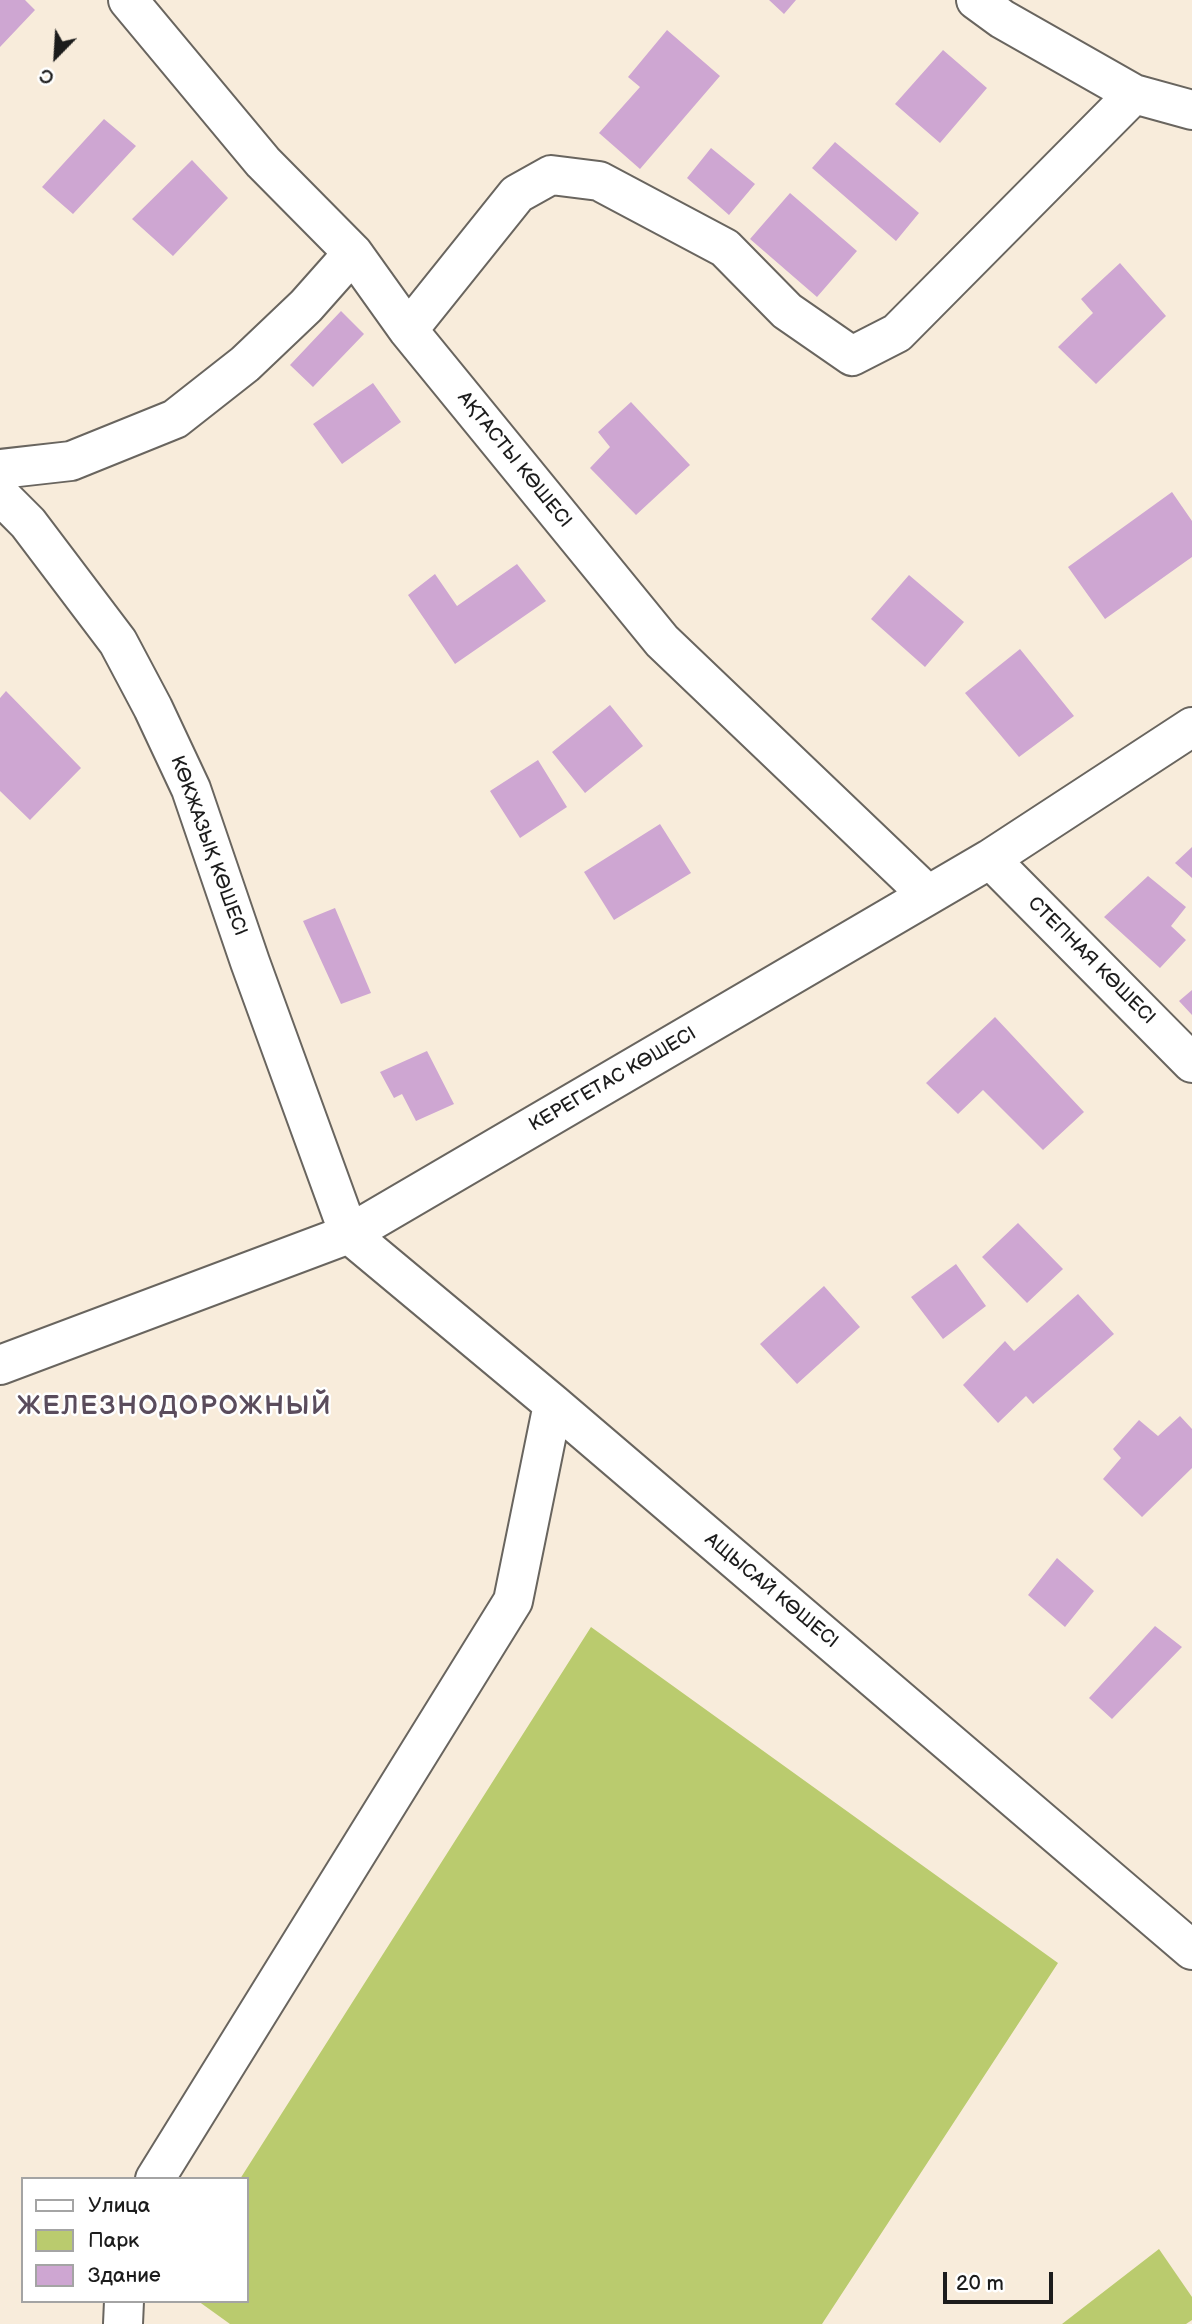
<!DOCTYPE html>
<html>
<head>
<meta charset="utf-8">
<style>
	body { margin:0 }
	#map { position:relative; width:1192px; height:2324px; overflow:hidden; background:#f8ecdb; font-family:"Balsamiq Sans",sans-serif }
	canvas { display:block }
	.legend { position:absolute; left:21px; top:2177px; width:228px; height:126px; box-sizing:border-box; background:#fff; border:2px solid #a4a4a4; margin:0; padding:9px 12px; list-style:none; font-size:21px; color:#1c1c1c }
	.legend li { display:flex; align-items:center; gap:14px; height:35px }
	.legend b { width:35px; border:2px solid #a4a4a4 }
	.north { position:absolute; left:21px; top:21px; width:70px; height:70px; -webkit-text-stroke:5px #fff; paint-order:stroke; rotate:204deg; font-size:19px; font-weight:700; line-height:28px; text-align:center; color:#1c1c1c }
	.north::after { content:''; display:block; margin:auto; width:24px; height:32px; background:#1c1c1c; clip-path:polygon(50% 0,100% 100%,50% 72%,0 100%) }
	.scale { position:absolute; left:943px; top:2272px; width:110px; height:32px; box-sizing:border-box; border:4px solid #1c1c1c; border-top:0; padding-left:9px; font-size:21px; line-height:24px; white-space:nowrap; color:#1c1c1c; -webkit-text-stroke:5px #fff; paint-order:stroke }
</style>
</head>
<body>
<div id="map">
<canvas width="1192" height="2324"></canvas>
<ul class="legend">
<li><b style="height:9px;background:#fff"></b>Улица</li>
<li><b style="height:19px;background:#bacb6e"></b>Парк</li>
<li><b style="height:19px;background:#cea6d2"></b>Здание</li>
</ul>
<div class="north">С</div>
<div class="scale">20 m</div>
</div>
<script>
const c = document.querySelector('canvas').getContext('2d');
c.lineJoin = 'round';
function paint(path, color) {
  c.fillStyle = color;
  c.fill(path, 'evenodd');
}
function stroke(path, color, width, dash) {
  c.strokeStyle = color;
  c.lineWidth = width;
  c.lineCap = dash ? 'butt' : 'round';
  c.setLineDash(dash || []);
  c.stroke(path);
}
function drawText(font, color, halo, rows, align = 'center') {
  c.font = font + ' "Balsamiq Sans",sans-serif';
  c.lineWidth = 5;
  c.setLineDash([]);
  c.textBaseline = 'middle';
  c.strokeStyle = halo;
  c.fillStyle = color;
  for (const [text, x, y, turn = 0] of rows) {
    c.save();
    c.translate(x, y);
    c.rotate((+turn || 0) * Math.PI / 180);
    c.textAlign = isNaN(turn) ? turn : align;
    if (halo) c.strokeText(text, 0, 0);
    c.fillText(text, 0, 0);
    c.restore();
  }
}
paint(new Path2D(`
	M591,1627L1058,1963L822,2324H230L198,2301H247V2179H240Z
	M1159,2249L1192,2297V2320L1186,2324H1062Z`), '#bacb6e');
paint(new Path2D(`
	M0,0H25L35,10L0,47Z
	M769,0H796L784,14Z
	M667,30L720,76L640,169L599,133L640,87L628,77Z
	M943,50L987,88L940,143L895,104Z
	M104,119L136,146L73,214L42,187Z
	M835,142L919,213L896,241L812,168Z
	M711,148L755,184L729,215L687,178Z
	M192,160L228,198L173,256L132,219Z
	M790,193L857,251L817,297L750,239Z
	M1120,263L1166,316L1096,384L1058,347L1093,313L1081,299Z
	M341,311L364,334L313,387L290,365Z
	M373,383L401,422L342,464L313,424Z
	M631,402L690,465L636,515L590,468L610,447L598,432Z
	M1172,492L1192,521V557L1105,619L1068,567Z
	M517,564L546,601L455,664L408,595L435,574L457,606Z
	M909,575L964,622L925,667L871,619Z
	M1020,649L1074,716L1019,757L965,693Z
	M6,691L81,768L30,820L0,791V698Z
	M610,705L643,746L585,793L552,752Z
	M538,760L567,807L520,838L490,791Z
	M660,824L691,873L614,920L584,872Z
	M1192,847V878L1175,863Z
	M1148,876L1186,907L1171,926L1186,940L1160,968L1104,917Z
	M335,908L371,993L341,1004L303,921Z
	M1192,990V1015L1179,1001Z
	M995,1017L1084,1112L1043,1150L983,1090L958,1114L926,1083Z
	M427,1051L454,1104L416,1121L402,1094L394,1098L380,1072Z
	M1018,1223L1063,1269L1027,1303L982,1257Z
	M956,1264L986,1306L943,1339L911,1297Z
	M824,1286L860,1327L797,1384L760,1344Z
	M1078,1294L1114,1334L1033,1404L1026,1396L998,1423L963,1385L1005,1341L1014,1351Z
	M1180,1416L1192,1429V1468L1142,1517L1103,1479L1121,1458L1113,1449L1139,1420L1158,1436Z
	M1057,1558L1094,1591L1065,1627L1028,1595Z
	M1155,1626L1182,1647L1112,1719L1089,1698Z`), '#cea6d2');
const minor = new Path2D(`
	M128,0L263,162L353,253L408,330L662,641L928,895
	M976,0L1002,19L1134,94L1192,110
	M408,330L517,194L551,175L599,181L725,248L787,311L852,356L897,333L1134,94
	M0,469L71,461L175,419L245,364L306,306L353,253
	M0,495L28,523L118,642L153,708L191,789L250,962L349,1234L553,1404L1192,1950
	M990,859L1192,1063
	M0,1365L349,1234L990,859L1192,727
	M155,2179L513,1601L553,1404
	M123,2324L124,2301`);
stroke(minor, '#69655f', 42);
stroke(minor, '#fff', 38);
drawText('19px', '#1c1c1c', '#fff', [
	["АҚТАСТЫ КӨШЕСІ",514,460,51],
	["КӨКЖАЗЫҚ КӨШЕСІ",208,846,70],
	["СТЕПНАЯ КӨШЕСІ",1091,961,45],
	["КЕРЕГЕТАС КӨШЕСІ",613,1080,-30],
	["АЩЫСАЙ КӨШЕСІ",771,1591,40]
]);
c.letterSpacing = '2px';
drawText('bold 26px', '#5a4c5c', '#fff', [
	["ЖЕЛЕЗНОДОРОЖНЫЙ",175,1407]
]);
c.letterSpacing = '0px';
</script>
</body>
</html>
